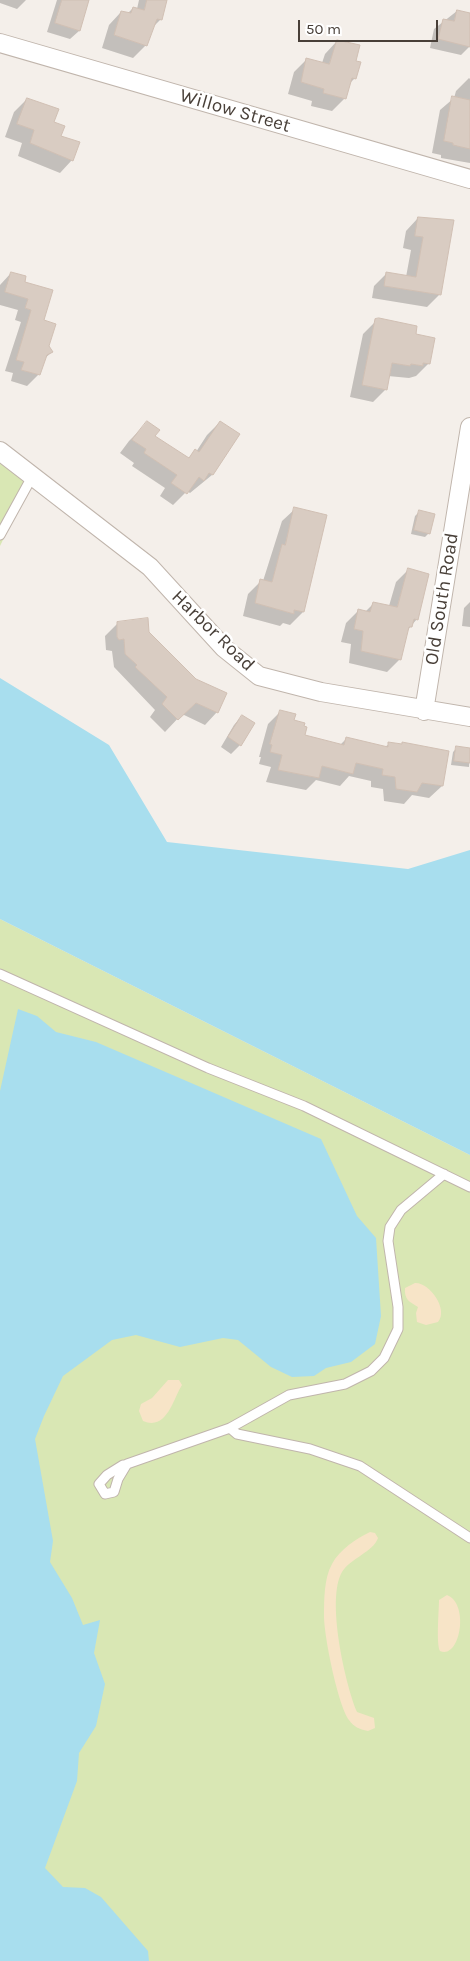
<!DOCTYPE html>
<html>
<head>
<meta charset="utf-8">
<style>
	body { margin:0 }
	#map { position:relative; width:470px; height:1961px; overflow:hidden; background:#f4efea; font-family:Karla,sans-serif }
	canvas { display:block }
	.scale { position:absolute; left:298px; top:20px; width:140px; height:22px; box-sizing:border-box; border:2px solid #483f38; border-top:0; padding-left:6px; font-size:15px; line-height:18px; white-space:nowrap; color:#483f38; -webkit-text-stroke:4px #fff; paint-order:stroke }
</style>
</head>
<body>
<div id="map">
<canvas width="470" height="1961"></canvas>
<div class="scale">50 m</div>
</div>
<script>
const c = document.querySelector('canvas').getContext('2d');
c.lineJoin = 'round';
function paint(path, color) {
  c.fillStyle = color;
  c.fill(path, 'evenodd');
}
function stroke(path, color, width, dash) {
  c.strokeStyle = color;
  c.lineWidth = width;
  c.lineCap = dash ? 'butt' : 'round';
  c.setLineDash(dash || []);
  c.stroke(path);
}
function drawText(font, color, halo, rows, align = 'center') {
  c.font = font + ' Karla,sans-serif';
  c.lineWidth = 5;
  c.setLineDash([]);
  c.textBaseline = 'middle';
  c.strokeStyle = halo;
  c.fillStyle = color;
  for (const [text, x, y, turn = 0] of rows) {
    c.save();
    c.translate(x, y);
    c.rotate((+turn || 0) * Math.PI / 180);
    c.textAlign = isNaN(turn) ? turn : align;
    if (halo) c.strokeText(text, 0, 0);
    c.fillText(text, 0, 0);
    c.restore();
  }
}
paint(new Path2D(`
	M0,461L31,483L0,546Z
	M0,919L470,1155V1961H0Z`), '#d9e7b4');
paint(new Path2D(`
	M415,1283C429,1282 449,1309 438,1322L426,1325L417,1322L416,1313L418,1307C410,1302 404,1300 405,1288Z
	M168,1380H179L182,1385C173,1399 167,1431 143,1421L139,1411L141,1404L152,1398Z
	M370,1532L375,1533L378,1538C373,1552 351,1558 342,1572C326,1599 345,1683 357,1712L374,1718L375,1728L368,1731C359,1729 354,1727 349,1720C338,1705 324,1636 324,1616C324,1600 324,1578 332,1564C340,1549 356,1539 370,1532Z
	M447,1595C470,1604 460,1660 440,1651C436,1644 439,1610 439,1600Z`), '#f7e4c7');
paint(new Path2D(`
	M0,678L109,745L167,842L408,869L470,850V1155L0,919Z
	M18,1009L37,1016L56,1032L96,1042L321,1139L357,1216L376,1238L381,1316L375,1344L351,1362L326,1368L314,1376L292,1377L271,1367L238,1340L223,1338L180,1347L136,1335L112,1340L63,1376L44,1416L35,1439L53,1541L50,1562L72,1598L83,1625L100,1620L94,1653L105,1684L96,1726L79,1753L77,1781L45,1868L63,1887L85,1888L101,1897L148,1951L149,1961H0V1091Z`), '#a8deee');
paint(new Path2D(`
	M0,0H26L17,9L0,3Z
	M57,0H88L79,31L70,39L47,32Z
	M139,0H166L161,19L152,28L146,45L133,58L102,48L109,25L121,12L127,14L133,8L137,9Z
	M457,11L470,14V46L461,55L430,48L434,29Z
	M337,41L355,61V78L349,84L345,98L332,111L311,106L312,101L288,94L294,72L307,59L322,63L325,54Z
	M469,78L470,79V163L441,158V155L432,153L440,110L454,98L456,91Z
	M27,99L52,123L72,160L60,173L18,156L22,143L5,137L14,112Z
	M418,218L439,295L427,307L372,298L374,286L386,274L406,277L411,250L403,248L406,231Z
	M11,273L23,283L42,321L47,346L52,352L44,359L39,374L27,386L11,381L13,373L5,371L21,322L15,320L18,310L0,305V285Z
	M376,321L414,335L429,363L416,376L409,378L388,376L386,389L373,402L350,397L363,334Z
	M220,422L238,434L212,475L190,493L187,491L173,505L160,496L165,488L132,466L134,463L120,453L129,441L147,423L153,437L187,459L196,452L207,435Z
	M295,509L325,516L303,612L290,625L283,623L280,626L243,616L248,594L261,581H263L282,521Z
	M420,511L429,533L425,537L411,534L415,516Z
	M408,570L417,619L406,632L400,659L387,672L349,663L351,644L341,642L346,623L358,611L365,612L374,603L389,606L396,582Z
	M470,602V627L462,626L464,608Z
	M117,624L148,632L217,712L205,725L182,714L165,732L150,717L155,710L114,667L112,651L106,650L105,636Z
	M280,712L292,721L303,735L340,745L347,738L385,747L389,744L400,745L403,743L442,786L429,798L412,795L404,804L384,801L383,789L371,787V781L349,776L340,786L316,780L306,790L266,782L271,767L259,764L261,757H259L268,724Z
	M242,716L240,745L231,754L221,747L234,725Z
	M457,748L470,749L469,767L451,765L453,752Z`), '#0003');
const building = new Path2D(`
	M62,0H89L80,31L55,23Z
	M147,0H167L162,20L157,19L147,46L114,35L121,11L131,13L133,7L144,10Z
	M457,10L470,13V47L438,39L443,19L454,21Z
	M337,40L360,45L356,61L361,62L356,79L352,78L346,99L323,93L324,89L301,82L306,58L329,64Z
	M452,96L470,100V149L453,145V143L444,141Z
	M27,98L59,109L54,122L65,126L61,136L80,142L73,161L30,143L34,130L17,124Z
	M418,217L454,220L441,295L384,286L386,272L416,277L423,237L415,236Z
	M11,272L26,276L25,282L53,290L44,320L56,324L49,346L53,352L47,355L40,375L21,370L24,362L16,360L31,310L25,308L28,299L5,292Z
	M379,318L417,326L416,334L435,338L430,364L423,363V366L411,364L410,366L392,363L387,390L362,385L375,319Z
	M147,421L160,430L155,436L189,458L195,449L199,452L220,421L240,434L213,475L209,473L204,481L199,477L187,494L171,483L177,475L144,453L146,449L132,440Z
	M294,507L327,515L304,612L294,610V614L255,603L260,579L272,582L282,544L285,545Z
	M419,510L435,514L430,534L414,530Z
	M408,568L429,574L418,620L414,619L412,627H409L401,660L361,651L363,631L354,629L358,609L370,612L373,602L397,607Z
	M148,618L149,632L196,679L227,693L218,713L196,703L178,720L162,704L167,697L135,667L137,665L125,654L124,639L119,640L117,637V622Z
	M280,710L296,714L294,720L305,723L304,726L307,727L305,735L344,745L346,737L388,747V742L402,744V742L449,751L443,786L422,783L417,792L396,789L395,777L382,775L383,769L356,763L353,774L322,766L319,778L278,770L282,755L270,752L272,745L270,744Z
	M242,715L255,723L241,746L228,737Z
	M456,746L470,748V763L454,761Z`);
paint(building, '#d9ccc2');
stroke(building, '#d0bfb3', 1);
const service = new Path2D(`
	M0,535L33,475
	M0,974L208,1068L304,1106L470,1187
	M230,1428L237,1434L310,1449L360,1466L470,1538
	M123,1465L107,1475L99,1484L105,1494L114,1492L118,1479L127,1464L230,1428L289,1395L345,1384L371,1371L384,1358L398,1329V1307L388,1241L390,1227L401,1210L444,1174`);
const minor = new Path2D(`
	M0,43L470,179
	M0,451L150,567L224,648L259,676L321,692L470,717
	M424,711L470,427`);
stroke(service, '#c0b5ac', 11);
stroke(minor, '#c0b5ac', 20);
stroke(service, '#fff', 9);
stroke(minor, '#fff', 18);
drawText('19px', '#483f38', '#fff', [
	["Willow Street",235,111,16],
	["Old South Road",442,599,-81],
	["Harbor Road",213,631,44]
]);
</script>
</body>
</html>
